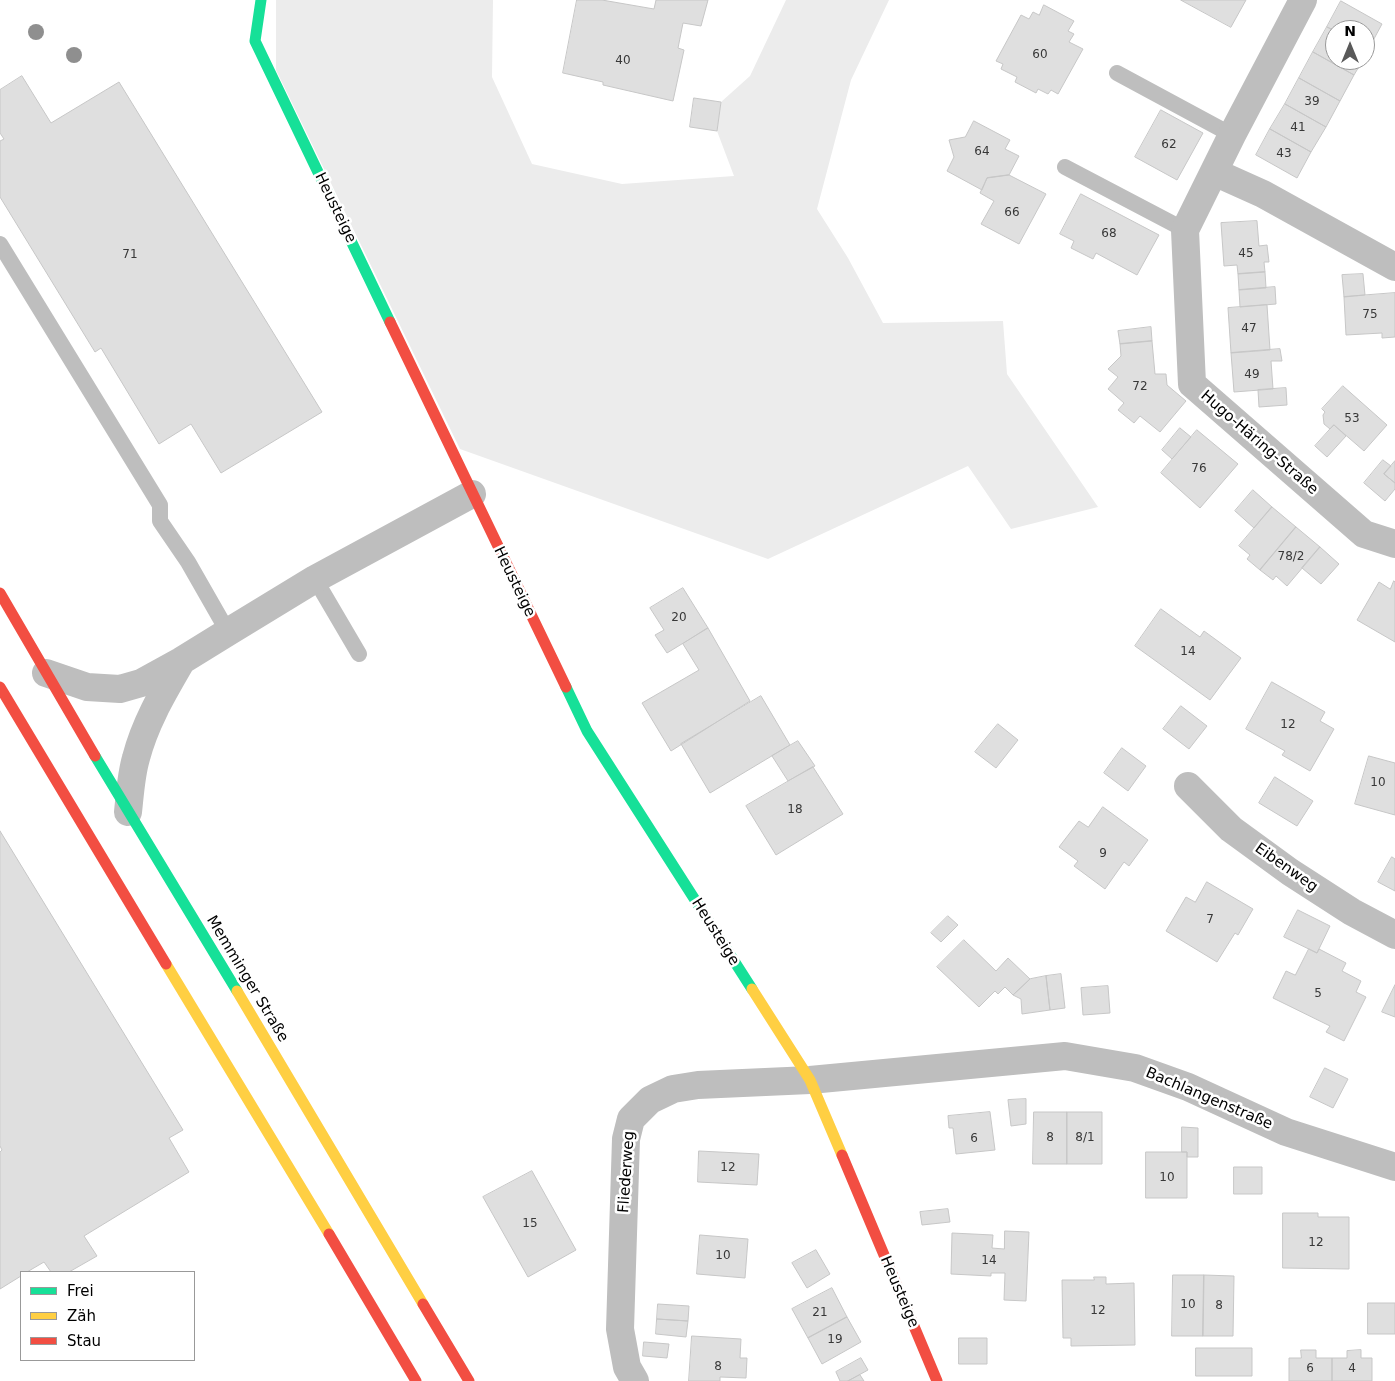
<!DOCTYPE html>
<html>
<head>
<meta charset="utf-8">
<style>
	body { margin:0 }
	#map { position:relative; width:1395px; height:1381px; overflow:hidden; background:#fff; font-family:"DejaVu Sans",sans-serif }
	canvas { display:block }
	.legend { position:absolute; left:20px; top:1271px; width:175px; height:90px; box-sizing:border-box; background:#fff; border:1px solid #999; margin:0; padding:6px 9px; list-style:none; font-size:15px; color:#000 }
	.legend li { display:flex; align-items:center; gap:10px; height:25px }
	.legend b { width:25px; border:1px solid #999 }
	.north { position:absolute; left:1325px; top:20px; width:50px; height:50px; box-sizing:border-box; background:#fff; border:1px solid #999; border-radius:50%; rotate:0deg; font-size:14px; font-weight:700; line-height:20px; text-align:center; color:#000 }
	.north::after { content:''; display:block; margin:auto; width:18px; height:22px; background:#595959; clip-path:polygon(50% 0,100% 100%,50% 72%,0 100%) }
</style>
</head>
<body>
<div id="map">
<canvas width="1395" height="1381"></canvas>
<ul class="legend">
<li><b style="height:6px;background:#16e098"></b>Frei</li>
<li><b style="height:6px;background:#ffcf43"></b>Zäh</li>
<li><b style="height:6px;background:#f24e42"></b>Stau</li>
</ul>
<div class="north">N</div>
</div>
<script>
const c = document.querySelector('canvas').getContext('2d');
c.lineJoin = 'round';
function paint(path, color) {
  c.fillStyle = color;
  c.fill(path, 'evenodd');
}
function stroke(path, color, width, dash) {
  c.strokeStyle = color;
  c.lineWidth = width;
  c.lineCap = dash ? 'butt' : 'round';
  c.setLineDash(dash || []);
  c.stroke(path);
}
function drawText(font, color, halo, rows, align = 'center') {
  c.font = font + ' "DejaVu Sans",sans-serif';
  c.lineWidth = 5;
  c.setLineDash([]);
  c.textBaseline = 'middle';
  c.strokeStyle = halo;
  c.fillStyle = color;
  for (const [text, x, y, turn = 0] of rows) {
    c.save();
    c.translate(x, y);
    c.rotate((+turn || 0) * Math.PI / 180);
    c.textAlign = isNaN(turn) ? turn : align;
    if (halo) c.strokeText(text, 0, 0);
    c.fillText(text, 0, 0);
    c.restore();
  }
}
paint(new Path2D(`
	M276,0H493L492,77L532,164L622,184L734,176L717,131L721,102L750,76L786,0H889L851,80L817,209L848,258L883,323L1003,321L1007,374L1098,507L1011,529L968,466L768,559L460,449L276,70Z`), '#ececec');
const building = new Path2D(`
	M577,0H602L654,9L656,0H708L701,26L683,23L678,48L684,50L673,101L603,85V82L563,73Z
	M1181,0H1246L1231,27Z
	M1341,1L1382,24L1368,50L1365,48V30H1335V31L1327,27Z
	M1044,5L1074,21L1068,31L1074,34L1069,42L1083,49L1058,94L1051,90L1048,94L1038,89L1036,93L1015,82L1017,77L1001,69L1003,64L996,61L1021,15L1029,19L1033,12L1039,15Z
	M1327,27L1335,31V60H1363L1354,75L1313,52Z
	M1313,52L1354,75L1340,101L1299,78Z
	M22,76L51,123L119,82L322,412L221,473L191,424L159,444L101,348L95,352L0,197V141L4,139L0,133V90Z
	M1299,78L1340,101L1326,127L1285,104Z
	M694,98L721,102L717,131L690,127Z
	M1285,104L1326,127L1311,152L1270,129Z
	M1161,110L1203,133L1177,180L1135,157Z
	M974,121L1010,140L1005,149L1019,156L1009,175L987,178L982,190L947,171L954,157L949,140L965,137Z
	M1270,129L1311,152L1297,178L1256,155Z
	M1009,175L1046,194L1019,244L981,224L994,201L980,193L987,178Z
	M1081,194L1159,235L1137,275L1096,253L1093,259L1071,248L1074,241L1060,234Z
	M1257,221L1259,246L1267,245L1269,262H1264L1265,272L1238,274L1237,265L1224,266L1221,223Z
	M1265,272L1266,288L1239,290L1238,274Z
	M1363,274L1365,295L1344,297L1342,275Z
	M1275,287L1276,304L1240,307L1239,290Z
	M1395,293V337L1382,338V333L1346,335L1344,297Z
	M1267,305L1270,350L1231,353L1228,308Z
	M1151,327L1152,341L1120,344L1118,331Z
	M1152,341L1155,374H1166L1167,385L1186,401L1160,432L1140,416L1134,423L1118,410L1124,403L1108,389L1118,377L1108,369L1121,356L1120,344Z
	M1280,349L1282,361H1271L1273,389L1234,392L1231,353Z
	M1343,386L1387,425L1364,451L1334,425L1330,429L1324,424L1323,415L1325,412L1322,409Z
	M1286,388L1287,405L1259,407L1258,390Z
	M1334,425L1346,436L1327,457L1315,446Z
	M1180,428L1191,437L1172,459L1162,450Z
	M1197,430L1238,464L1200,508L1161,473Z
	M1383,460L1391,466L1384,474L1395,483V489L1385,501L1364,483Z
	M1395,461V483L1384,474Z
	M1253,490L1272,507L1254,528L1235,511Z
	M1272,507L1296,527L1260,570L1247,559L1250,555L1239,546Z
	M1296,527L1320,547L1287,586L1276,576L1273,580L1260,570Z
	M1320,547L1339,564L1321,584L1302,568Z
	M1394,581L1395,582V642L1357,620L1379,582L1390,589Z
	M683,588L708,628L667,653L655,635L664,630L650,608Z
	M1161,609L1200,637L1204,631L1241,658L1210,700L1135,646Z
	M708,628L750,701L671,751L642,703L699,670L683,644Z
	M1272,682L1325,712L1320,721L1334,729L1310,771L1282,755L1285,751L1246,729Z
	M761,696L790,745L710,793L681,744Z
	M1181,706L1207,726L1189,749L1163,729Z
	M998,724L1018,740L996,768L975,752Z
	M798,741L815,766L788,781L772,756Z
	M1122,748L1146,766L1128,791L1104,773Z
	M1369,756L1395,763V815L1355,804Z
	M813,767L843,814L776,855L746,806Z
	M1275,777L1313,801L1297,826L1259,803Z
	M1103,807L1148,840L1129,866L1124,862L1105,889L1074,866L1078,861L1059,847L1079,821L1088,827Z
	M0,831L183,1130L169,1138L189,1172L84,1236L97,1256L69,1272H51L44,1262L27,1272H21V1276L0,1289V1152L2,1150L0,1146Z
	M1392,857L1395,859V891L1378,882Z
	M1207,882L1253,909L1238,935L1235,933L1217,962L1166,931L1186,897L1195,902Z
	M1298,910L1330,926L1317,953L1284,937Z
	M948,916L958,925L941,942L931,933Z
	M964,940L996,971L1008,958L1030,979L1013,995L1005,987L998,994L995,991L979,1007L937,967Z
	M1309,949L1317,953L1319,949L1346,963L1342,971L1361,981L1356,992L1366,997L1344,1041L1326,1032L1330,1026L1273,998L1286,971L1295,975Z
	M1061,974L1065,1008L1050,1010L1046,976Z
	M1046,976L1050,1010L1022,1014L1021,999L1013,995L1030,979Z
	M1395,985V1017L1382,1012Z
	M1108,986L1110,1013L1083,1015L1081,988Z
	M1325,1068L1348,1079L1333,1108L1310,1097Z
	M1026,1099V1124L1011,1126L1008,1100Z
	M990,1112L995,1150L956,1154L953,1128H949L948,1116Z
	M1034,1112H1067V1164H1033Z
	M1067,1112H1102V1164H1067Z
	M1182,1127L1198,1128V1157H1187V1152H1182Z
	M699,1151L759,1154L757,1185L698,1182Z
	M1146,1152H1187V1198H1146Z
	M1234,1167H1262V1194H1234Z
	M532,1171L576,1250L528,1277L483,1197Z
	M948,1209L950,1222L922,1225L920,1212Z
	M1283,1213H1318V1217H1349V1269L1283,1268Z
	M1005,1231L1029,1232L1026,1301L1004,1300L1005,1273H991V1276L951,1274L952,1233L993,1235L992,1248L1004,1249Z
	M700,1235L748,1239L745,1278L697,1274Z
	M816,1250L830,1274L807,1288L792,1263Z
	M1173,1275H1204L1203,1336H1172Z
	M1204,1275L1234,1276L1233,1336H1203Z
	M1094,1277H1106V1284L1134,1283L1135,1345L1071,1346V1338H1063L1062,1280H1094Z
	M832,1288L847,1317L808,1338L792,1309Z
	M1368,1303H1395V1334H1368Z
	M658,1304L689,1306L688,1321L657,1319Z
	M847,1317L861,1342L822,1364L808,1338Z
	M657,1319L688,1321L686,1337L656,1334Z
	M692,1336L741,1339L740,1358H747L746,1378L720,1377V1381H689Z
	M959,1338H987V1364H959Z
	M644,1342L669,1344L667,1358L643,1356Z
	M1196,1348H1252V1376H1196Z
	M1301,1350H1316V1358H1332V1381H1289V1358H1301Z
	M1361,1350V1358H1372V1381H1332V1358H1347V1351Z
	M861,1358L868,1370L848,1381H840L836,1372Z
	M860,1375L864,1381H848Z`);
paint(building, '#dfdfdf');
stroke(building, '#c7c7c7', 1);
stroke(new Path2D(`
	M1117,73L1232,135
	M1065,167L1185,230
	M0,244L160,505V521L188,562L228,632
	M315,579L359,654`), '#bebebe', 16);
stroke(new Path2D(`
	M1303,0L1232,135L1185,230L1192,384L1364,534L1395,544
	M1214,172L1263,194L1395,267
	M46,673L87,687L120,689L141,683L181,661L228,632L315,579L472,494
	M1188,786L1231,829L1290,872L1352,912L1395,935
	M128,812C130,794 131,775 136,758C145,723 163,693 181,662
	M635,1381L627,1367L620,1329L626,1139L631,1119L650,1100L673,1089L698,1085L810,1080L1065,1056L1135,1068L1188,1087L1286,1132L1395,1167`), '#bebebe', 28);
stroke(new Path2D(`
	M261,0L255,41L390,322
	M566,687L587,731L752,989
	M95,756L237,991`), '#16e098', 11);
stroke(new Path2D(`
	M166,964L329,1234
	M752,989L810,1080L842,1155
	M237,991L423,1304`), '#ffcf43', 11);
stroke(new Path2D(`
	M390,322L566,687
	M0,593L95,756
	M0,687L166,964
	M842,1155L937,1381
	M329,1234L416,1381
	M423,1304L469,1381`), '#f24e42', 11);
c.fillStyle = '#8f8f8f';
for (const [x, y] of [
	[36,32],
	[74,55]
]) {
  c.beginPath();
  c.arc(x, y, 8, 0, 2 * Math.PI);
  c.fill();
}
drawText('12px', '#383838', null, [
	["60",1040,55],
	["40",623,61],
	["39",1312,102],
	["41",1298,128],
	["62",1169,145],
	["64",982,152],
	["43",1284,154],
	["66",1012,213],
	["68",1109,234],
	["45",1246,254],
	["71",130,255],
	["75",1370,315],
	["47",1249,329],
	["49",1252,375],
	["72",1140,387],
	["53",1352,419],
	["76",1199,469],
	["78/2",1291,557],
	["20",679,618],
	["14",1188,652],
	["12",1288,725],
	["10",1378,783],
	["18",795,810],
	["9",1103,854],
	["7",1210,920],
	["5",1318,994],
	["8",1050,1138],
	["8/1",1085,1138],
	["6",974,1139],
	["12",728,1168],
	["10",1167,1178],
	["15",530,1224],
	["12",1316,1243],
	["10",723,1256],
	["14",989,1261],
	["10",1188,1305],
	["8",1219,1306],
	["12",1098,1311],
	["21",820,1313],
	["19",835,1340],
	["8",718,1367],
	["6",1310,1369],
	["4",1352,1369]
]);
drawText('15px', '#000', '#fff', [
	["Heusteige",335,208,64],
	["Hugo-Häring-Straße",1259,443,41],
	["Heusteige",514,582,64],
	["Eibenweg",1286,868,35],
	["Heusteige",715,932,58],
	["Memminger Straße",247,979,59],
	["Bachlangenstraße",1209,1099,23],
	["Fliederweg",627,1172,-86],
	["Heusteige",899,1292,67]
]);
</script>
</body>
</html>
